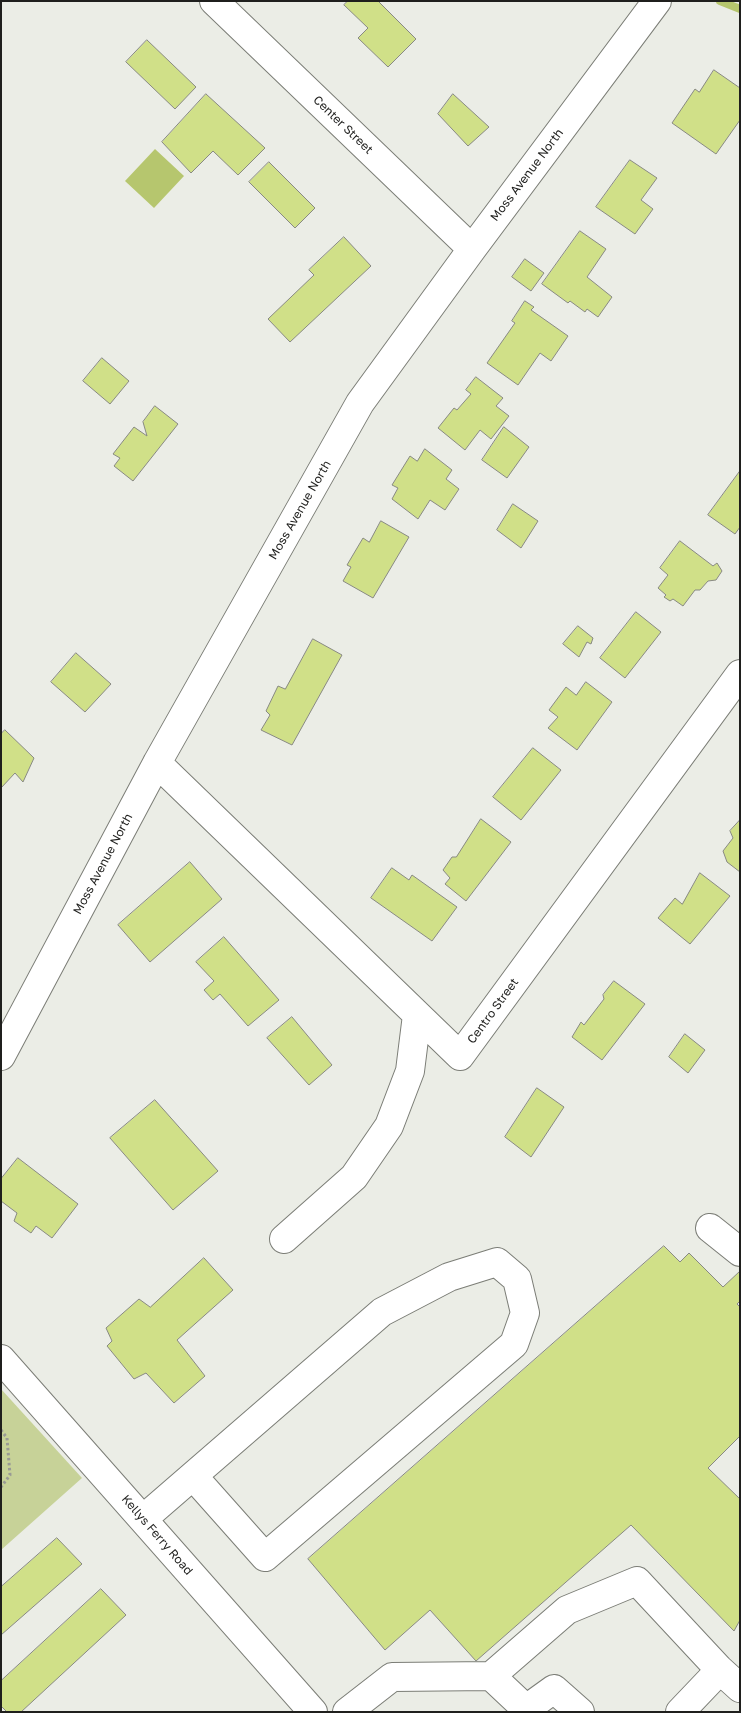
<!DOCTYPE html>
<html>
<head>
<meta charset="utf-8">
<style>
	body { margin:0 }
	#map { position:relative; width:741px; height:1713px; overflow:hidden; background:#ebede6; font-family:"Golos Text",sans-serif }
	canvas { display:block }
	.frame { position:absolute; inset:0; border:2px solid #1f1f1d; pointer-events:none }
</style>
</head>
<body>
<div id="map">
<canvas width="741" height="1713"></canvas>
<div class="frame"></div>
</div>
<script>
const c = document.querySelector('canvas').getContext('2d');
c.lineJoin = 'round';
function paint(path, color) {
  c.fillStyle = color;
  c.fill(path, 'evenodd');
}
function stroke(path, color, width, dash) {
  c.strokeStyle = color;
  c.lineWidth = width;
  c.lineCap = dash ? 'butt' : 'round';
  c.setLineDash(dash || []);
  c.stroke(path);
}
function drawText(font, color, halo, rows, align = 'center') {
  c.font = font + ' "Golos Text",sans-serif';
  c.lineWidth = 5;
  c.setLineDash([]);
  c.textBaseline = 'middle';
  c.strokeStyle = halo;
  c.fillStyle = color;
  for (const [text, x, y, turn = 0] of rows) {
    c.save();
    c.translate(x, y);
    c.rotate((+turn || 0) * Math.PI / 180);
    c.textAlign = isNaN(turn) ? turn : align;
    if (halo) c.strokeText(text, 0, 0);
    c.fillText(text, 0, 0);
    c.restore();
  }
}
paint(new Path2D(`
	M1,1389L82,1478L1,1550Z`), '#c7d298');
paint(new Path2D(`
	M155,149L184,176L154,208L125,181Z`), '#b6c66e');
stroke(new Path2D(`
	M720,1L740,9`), '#b6c66e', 8);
const building = new Path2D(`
	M348,1H378L416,39L388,67L358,38L368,28L344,5Z
	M147,40L196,87L175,109L126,62Z
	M714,70L740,88V120L716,154L672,123L695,89L699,92Z
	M206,94L265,148L238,175L213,151L191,173L162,142Z
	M453,94L489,127L468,146L438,114Z
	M630,160L657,178L641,200L653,209L635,234L596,207Z
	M269,162L315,208L295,228L249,182Z
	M580,231L606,249L587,277L612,297L598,317L587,309L585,312L570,301L568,303L542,284Z
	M344,237L371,266L290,342L268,319L314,275L309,270Z
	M525,259L544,273L531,291L512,277Z
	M525,301L534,307L531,310L568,336L551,361L540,353L518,385L487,363L515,323L512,321Z
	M102,358L129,381L110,404L83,381Z
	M476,377L503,398L496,406L509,416L491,439L480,430L465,450L438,428L454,408L457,410L471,394L466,390Z
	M155,406L178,424L133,481L114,466L120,458L113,454L134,427L147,436L143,422Z
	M504,427L529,447L507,478L482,460Z
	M425,449L452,470L446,479L459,489L445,510L430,500L418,519L392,499L398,488L392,485L410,456L417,461Z
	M740,471V527L735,534L708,515Z
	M513,504L538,521L521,548L497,530Z
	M381,521L409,537L373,598L343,581L351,567L347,565L363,538L369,542Z
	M680,541L713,566L717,563L722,571L716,580L708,581L700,590H695L683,606L673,599L670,601L664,597L666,595L658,588L668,575L660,568Z
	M636,612L661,632L625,678L600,658Z
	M578,626L593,638L591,644L587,642L579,657L563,644Z
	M313,639L342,655L292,745L261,730L270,715L266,711L278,686L285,689Z
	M76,653L111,684L85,712L51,682Z
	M586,682L612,702L577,750L548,728L558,717L549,710L566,687L576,695Z
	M5,730L34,758L23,782L15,773L1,788V734Z
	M533,748L561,770L521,820L493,797Z
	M481,819L511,842L466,901L445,884L450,878L443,870L452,857H456Z
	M740,820V872L727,862L723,851L733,838L730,831Z
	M190,862L222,899L150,962L118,925Z
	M392,868L409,880L412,875L457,907L432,941L371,898Z
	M700,873L730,896L690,944L658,918L675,898L682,904Z
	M224,937L279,1000L248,1026L220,994L213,1000L204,990L214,981L196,962Z
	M614,981L645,1004L602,1060L572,1037L581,1022L584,1025L604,999L603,995Z
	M292,1017L332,1065L309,1085L267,1038Z
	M685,1034L705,1050L688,1073L669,1057Z
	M537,1088L564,1107L531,1157L505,1137Z
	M155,1100L218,1171L173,1210L110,1138Z
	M18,1158L78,1204L52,1238L36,1226L31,1233L14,1221L17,1213L1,1201V1179Z
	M664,1246L680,1262L689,1253L723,1287L740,1271V1301L737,1304L740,1307V1436L708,1468L740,1499V1620L734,1631L631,1525L476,1661L430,1610L385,1650L308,1559Z
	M204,1258L233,1290L177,1340L205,1376L174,1403L146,1373L134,1379L107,1346L112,1341L106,1328L139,1299L150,1307Z
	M57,1538L82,1564L1,1635V1587Z
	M101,1589L126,1615L21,1712H7L1,1706V1681Z`);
paint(building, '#d0e088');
stroke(building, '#888983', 1);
const minor = new Path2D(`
	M214,1L472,249
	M157,763L460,1056L740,674
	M1,1056L157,763L360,403L472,249L657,1
	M710,1228L740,1252
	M284,1239L354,1177L389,1126L410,1071L417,1015
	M1,1359L313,1712
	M143,1519L382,1312L449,1277L497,1262L517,1279L525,1313L514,1344L265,1557L193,1476
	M491,1676L526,1709
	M347,1712L392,1677L491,1676L567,1610L637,1581L719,1669L740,1688
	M522,1712L554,1689L580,1712
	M680,1712L720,1670`);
stroke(minor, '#7b7d76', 30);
stroke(new Path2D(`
	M1,1430L7,1438L10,1475L1,1487`), '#999a95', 3, [2.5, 2.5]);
stroke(minor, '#fff', 28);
drawText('12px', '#1f1f1d', '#fff', [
	["Center Street",343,125,44],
	["Moss Avenue North",527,175,-53],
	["Moss Avenue North",300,510,-60],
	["Moss Avenue North",103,864,-62],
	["Centro Street",493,1011,-54],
	["Kellys Ferry Road",157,1535,49]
]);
</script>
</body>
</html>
